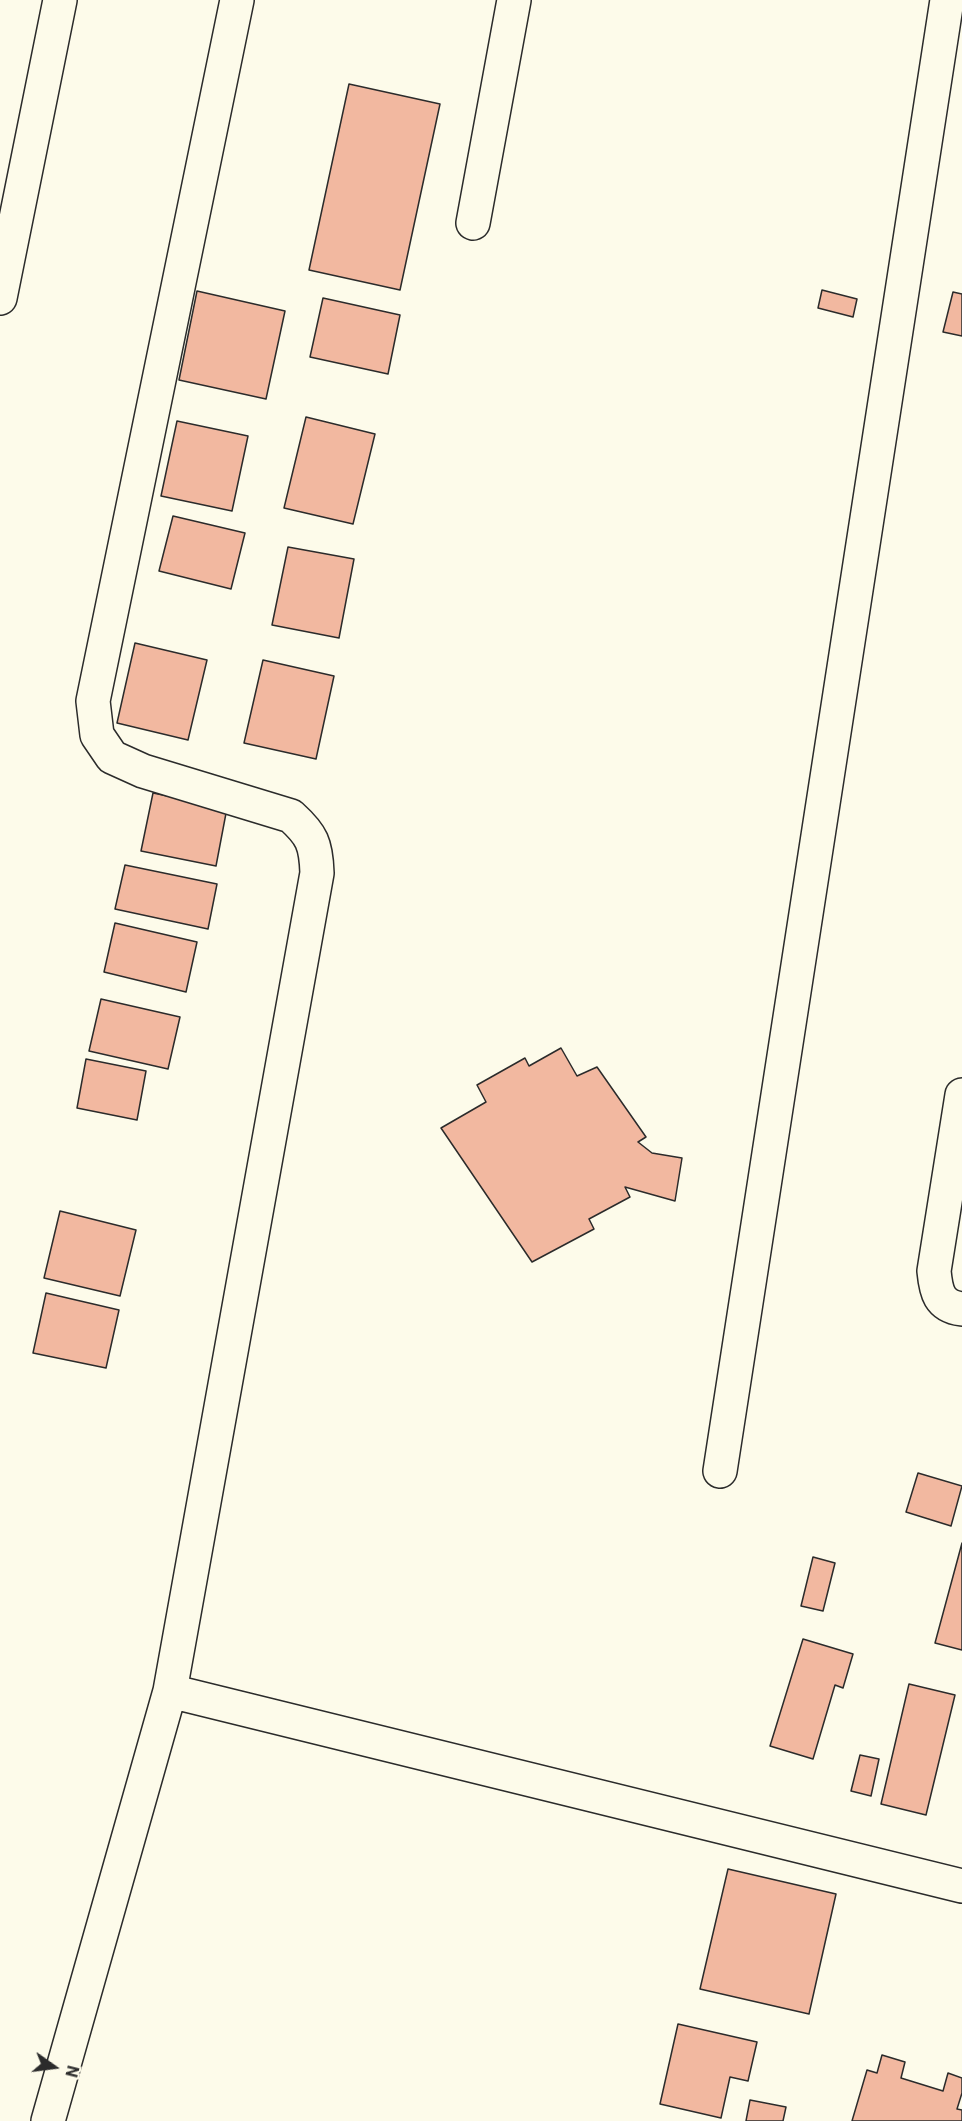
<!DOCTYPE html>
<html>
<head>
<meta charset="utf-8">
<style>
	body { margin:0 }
	#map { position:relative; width:962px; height:2121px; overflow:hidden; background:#fdfbea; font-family:Roboto,sans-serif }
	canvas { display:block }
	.north { position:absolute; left:24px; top:2037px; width:60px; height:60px; -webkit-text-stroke:4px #fdfbea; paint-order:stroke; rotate:104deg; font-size:16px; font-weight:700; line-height:24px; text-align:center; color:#2b2b2b }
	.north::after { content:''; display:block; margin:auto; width:21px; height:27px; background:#2b2b2b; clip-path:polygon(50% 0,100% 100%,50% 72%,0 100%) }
</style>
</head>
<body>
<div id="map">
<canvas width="962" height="2121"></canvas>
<div class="north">N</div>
</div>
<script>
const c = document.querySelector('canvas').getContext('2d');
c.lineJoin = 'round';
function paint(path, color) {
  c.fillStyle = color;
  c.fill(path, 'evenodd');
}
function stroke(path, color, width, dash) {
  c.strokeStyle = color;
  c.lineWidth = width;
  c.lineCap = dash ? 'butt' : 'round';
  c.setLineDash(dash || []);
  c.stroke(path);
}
const building = new Path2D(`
	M349,84L440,104L400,290L309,270Z
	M822,290L857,299L853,317L818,308Z
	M197,291L285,311L266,399L179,380Z
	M953,292L962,294V336L943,332Z
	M323,298L400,315L388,374L310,357Z
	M306,417L375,434L353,524L284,508Z
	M177,421L248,436L232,511L161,496Z
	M173,516L245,533L231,589L159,571Z
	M288,547L354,559L339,638L272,625Z
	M135,643L207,660L188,740L117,723Z
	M263,660L334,676L316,759L244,743Z
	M153,793L227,808L216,866L141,851Z
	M125,865L217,884L208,929L115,909Z
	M115,923L197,942L186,992L104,972Z
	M101,999L180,1017L168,1069L89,1051Z
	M561,1048L577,1076L597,1067L646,1137L638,1142L652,1153L682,1158L675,1201L625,1187L630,1197L589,1219L594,1229L532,1262L441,1128L486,1102L477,1085L525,1058L529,1066Z
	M86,1059L146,1071L137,1120L77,1108Z
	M60,1211L136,1230L120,1296L44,1278Z
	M46,1293L119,1310L106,1368L33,1353Z
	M918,1473L962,1486L951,1526L906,1512Z
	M962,1543V1650L935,1643Z
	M813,1557L835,1563L823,1611L801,1606Z
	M803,1639L853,1654L843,1688L835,1685L813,1759L770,1746Z
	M909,1684L955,1695L926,1815L881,1804Z
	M860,1755L879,1759L871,1796L851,1791Z
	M728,1869L836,1894L809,2014L700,1989Z
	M678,2024L757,2042L748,2081L730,2077L721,2118L660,2104Z
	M882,2055L905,2062L901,2078L943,2091L948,2073L962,2078V2093L957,2109L962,2110V2121H852L867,2070L877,2073Z
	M750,2100L786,2107L783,2121H746Z`);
paint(building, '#f2b8a0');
stroke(building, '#2b2b2b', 1.5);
const minor = new Path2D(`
	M473,223L514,0
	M0,298L60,0
	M962,1095L934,1271C936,1292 939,1306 962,1309
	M720,1471L947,0
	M170,1691L962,1886
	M48,2121L170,1691L317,873C316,844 312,835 291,816L143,771L112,757L97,735L93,701L237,0`);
stroke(minor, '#2b2b2b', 36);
stroke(minor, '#fdfbea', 33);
</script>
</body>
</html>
